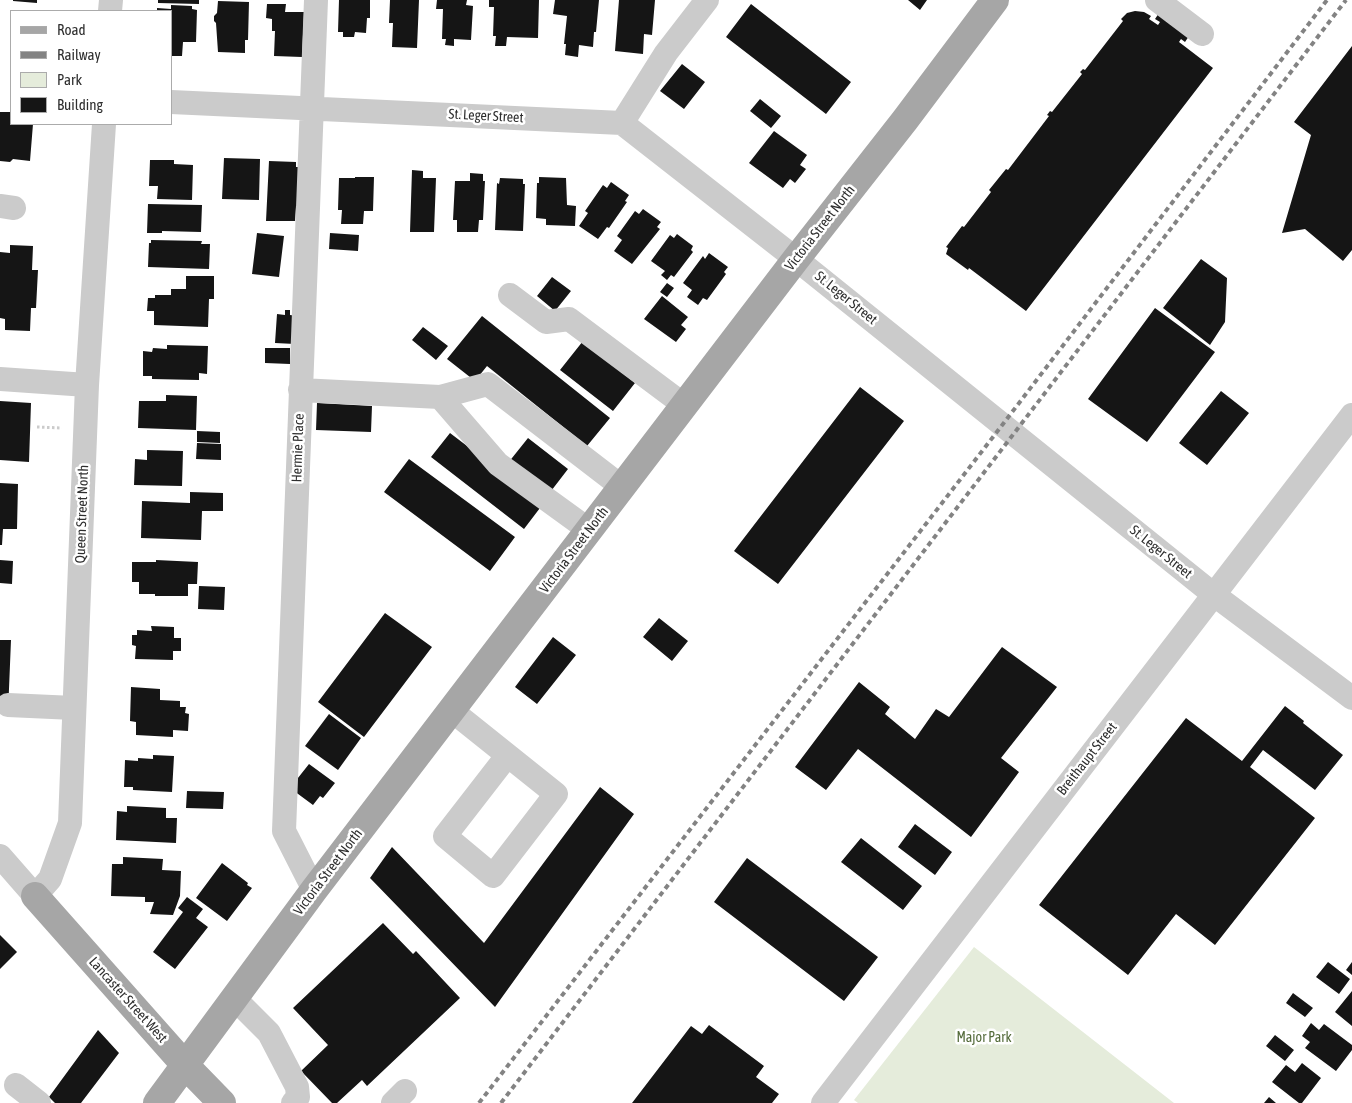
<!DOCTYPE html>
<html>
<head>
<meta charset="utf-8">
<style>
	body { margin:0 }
	#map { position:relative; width:1352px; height:1103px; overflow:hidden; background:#fff; font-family:"Asap Condensed",sans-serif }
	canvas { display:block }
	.legend { position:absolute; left:10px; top:10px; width:162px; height:115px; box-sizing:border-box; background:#fff; border:1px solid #ababab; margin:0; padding:6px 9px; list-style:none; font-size:15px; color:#2e2e2e }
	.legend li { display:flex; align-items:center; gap:10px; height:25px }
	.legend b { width:25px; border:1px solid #ababab }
</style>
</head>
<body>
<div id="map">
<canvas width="1352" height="1103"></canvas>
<ul class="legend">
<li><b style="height:6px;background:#a6a6a6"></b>Road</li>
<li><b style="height:6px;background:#838383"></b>Railway</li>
<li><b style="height:14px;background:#e5ecdb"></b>Park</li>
<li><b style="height:14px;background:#151515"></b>Building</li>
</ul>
</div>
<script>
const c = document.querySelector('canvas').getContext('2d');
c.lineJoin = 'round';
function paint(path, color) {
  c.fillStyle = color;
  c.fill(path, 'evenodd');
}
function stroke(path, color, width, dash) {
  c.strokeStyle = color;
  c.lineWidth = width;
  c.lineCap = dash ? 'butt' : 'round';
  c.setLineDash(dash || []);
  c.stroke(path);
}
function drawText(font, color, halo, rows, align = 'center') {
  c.font = font + ' "Asap Condensed",sans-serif';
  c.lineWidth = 5;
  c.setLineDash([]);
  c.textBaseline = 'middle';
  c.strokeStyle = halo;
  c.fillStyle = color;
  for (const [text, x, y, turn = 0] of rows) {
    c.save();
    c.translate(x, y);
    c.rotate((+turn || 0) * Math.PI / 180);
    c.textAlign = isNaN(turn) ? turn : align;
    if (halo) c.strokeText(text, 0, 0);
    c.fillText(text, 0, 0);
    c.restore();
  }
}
paint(new Path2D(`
	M974,947L1174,1103H858L854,1100Z`), '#e5ecdb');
paint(new Path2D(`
	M13,0H37V3L13,1Z
	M158,0H199V4L158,3Z
	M339,0H370V18H367L366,33L355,32L354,37H343V32H338Z
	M390,0H419L417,48L392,47L393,23H389Z
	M437,0H467L466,5L473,6L471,40L454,39V46L445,45L446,39H442L443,9H436Z
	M489,0H539L538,38L507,37L506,46H495L496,36H493L494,7H489Z
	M555,0H599L596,32H594L593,47L579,45L578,57L565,55L566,44H564L567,16L553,14Z
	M619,0H655L652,35L644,34L643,54L615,51Z
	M908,0H927L920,10Z
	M218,1L249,2L248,40H245V53L218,52L216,23L214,21V16L217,13Z
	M267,4H286L285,12H304L302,57L274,56L275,31H272V19L266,18Z
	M751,4L851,82L826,114L726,37Z
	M171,5L192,6V9L197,10L196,42H183L182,56H171V11H157V8L171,9Z
	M1135,11L1144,12L1151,16L1149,19L1158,25L1160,22L1155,19L1159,13L1189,36L1185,42L1181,39L1179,42L1213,68L1026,311L969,268L968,270L946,254L948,248L946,247L962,226L964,227L991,192L989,190L1006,169L1008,170L1049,116L1047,115L1050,111L1052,112L1082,74L1080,72L1083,69L1085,70L1123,21L1121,19L1127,13Z
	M1352,46V250L1343,261L1305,229L1282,233L1311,135L1294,122Z
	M682,64L705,82L684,109L660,91Z
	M760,99L781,116L771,128L750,111Z
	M0,112H11V124H33L30,161L13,159L10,162L0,161Z
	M774,131L807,155L800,165L806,169L795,183L790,179L783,188L749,163Z
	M224,158L260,159L259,200L222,199Z
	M150,160H174V164L193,165L192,200L157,199L158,186H149Z
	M269,161L296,162V167H301L300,206H296L295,221H266Z
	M412,170L423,171V178H436L434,232H410Z
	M470,173L483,174V181H485L483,220H479L478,232H457V220H453L455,181H470Z
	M355,177H374L373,211H364L363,224H341L342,210H338L339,178H355Z
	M539,177L566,178L567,205L576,206L575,226L546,225V219L536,218L537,183H539Z
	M500,178L523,179V184H525L523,231L495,230L497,183L499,184Z
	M611,182L629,195L625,201L627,202L609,228L607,227L598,239L579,226L588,213L585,211L603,185L607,188Z
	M148,204L202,205L201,232L162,231V233H147Z
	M643,209L661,222L657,227L660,229L632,264L614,251L622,240L617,236L635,211L639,214Z
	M257,233L284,236L279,277L252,274Z
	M330,233L359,235L358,251L329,249Z
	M677,234L693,246L691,250L693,252L674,277L671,275L667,280L661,275L665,271L651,261L670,235L674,238Z
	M151,240L202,241L201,244H210L209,269L148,267L149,243H151Z
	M10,245L33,246L32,270H38L36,308H31L30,331L5,330V319L0,318V252L10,253Z
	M709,253L728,267L724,272L726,274L707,300L703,298L698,305L687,297L692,290L683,283L703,256L705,259Z
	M1201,259L1227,278L1225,322L1210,345L1163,308Z
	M186,276H214V299H209L208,327L154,325V311H147L148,298H155V295H171V289H186Z
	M552,277L571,291L555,311L537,296Z
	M667,283L674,288L667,297L660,292Z
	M662,296L688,317L681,325L686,329L676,342L644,319Z
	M1155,308L1215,352L1147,442L1088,399Z
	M285,310H290V315L298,316L295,344L275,343L277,314L285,315Z
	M482,316L610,418L587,446L487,366L475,381L447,359Z
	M423,327L448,346L436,360L412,340Z
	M583,341L635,383L613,411L560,370Z
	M167,345L208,346L207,374L199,373V380L152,379V376H143V351L152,352L153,348L167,349Z
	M265,348H290V364L265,363Z
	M860,387L904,421L778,584L734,551Z
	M1221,391L1249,413L1207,465L1179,443Z
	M166,395L197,396L196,430L138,428L139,401H166Z
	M0,401L31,403L29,462L0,460Z
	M317,403L372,406L371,432L316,430Z
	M197,431L220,432V443L197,442Z
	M450,433L543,504L524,529L431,457Z
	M528,438L568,469L548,495L508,463Z
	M197,443L221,444V460L196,459Z
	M147,450L183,451L182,486L134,485L135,459L147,460Z
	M409,459L515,537L490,571L384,492Z
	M0,483L18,484L17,529H3L2,545H0Z
	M190,492L223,493V511H202L201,540L141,538L142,501L190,503Z
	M0,560L13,561L12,584L0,583Z
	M156,560L198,562L197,584H188V596H155V594H139V582H132V562H156Z
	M199,586L225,587L224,610L198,609Z
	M385,613L432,647L364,737L318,702Z
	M659,618L688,641L672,661L643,637Z
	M151,626L174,627V638H181V651H173V660L135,659L136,646L132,645V635H137V630L152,631Z
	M553,637L576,655L537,704L515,687Z
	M0,640H11L8,713H0Z
	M1002,647L1057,687L1001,758L1019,772L971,837L858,749L826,790L795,767L859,682L890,707L885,714L915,739L936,709L949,717Z
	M131,687L160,689V700L180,701V707H186L185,713L189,714L188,731L173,730V737L136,735V722L130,721Z
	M1285,706L1304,721L1303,723L1343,755L1315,790L1263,750L1250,767L1315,818L1215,945L1176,914L1128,975L1039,905L1186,718L1242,761Z
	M329,714L361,738L338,770L305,746Z
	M153,755L174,756L172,792L133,790V787H124L125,760L138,761V758L153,759Z
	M309,764L335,783L323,798L320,796L313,805L290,788Z
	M600,787L634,814L495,1007L370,878L392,847L484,943Z
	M187,791L224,792L223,809L186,808Z
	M127,806L166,808V818H177L176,843L116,840L117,811L127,812Z
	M915,824L952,852L935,875L898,847Z
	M861,838L922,886L903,910L841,862Z
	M123,857L163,859L162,870L181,871L180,896L173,915L150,914L154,902H145V897L111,896L112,864H123Z
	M747,858L878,957L844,1001L714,902Z
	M222,863L248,883L247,885L252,888L227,921L196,898Z
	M187,897L203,909L196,918L208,927L175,969L153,952L183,912L178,908Z
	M383,923L413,954L416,951L460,998L367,1086L362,1080L337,1103H332L301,1071L328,1045L293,1008Z
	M0,935L17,952L0,969Z
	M1328,962L1350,979L1339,994L1316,977Z
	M1352,962V975L1346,970Z
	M1352,991V1026L1335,1012Z
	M1293,993L1313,1008L1305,1017L1286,1003Z
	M1311,1023L1319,1030L1324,1024L1352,1045V1050L1336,1071L1305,1048L1310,1042L1302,1036Z
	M709,1025L764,1066L756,1077L779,1094L772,1103H632L691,1026L702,1034Z
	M98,1030L119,1053L81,1103H55L49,1097Z
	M1275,1035L1294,1050L1285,1061L1266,1046Z
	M1302,1063L1321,1078L1302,1103H1299L1272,1082L1286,1065L1295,1072Z
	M1269,1097L1276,1103H1264Z`), '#151515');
stroke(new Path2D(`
	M37,427L62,428`), '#cbcbcb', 3, [2.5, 2.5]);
stroke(new Path2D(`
	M1157,0L1202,34
	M110,11L111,0
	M171,102L622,123L796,259L1213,594L1352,698
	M622,123L666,53L707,0
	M0,206L14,208
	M510,295L546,322L569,319L684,405
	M0,379L87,385
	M300,390L440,397L488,384L622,487
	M440,397L498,464L589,530
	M8,705L74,708
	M451,710L556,794L493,876L445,836L507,756
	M0,856L35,896L50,879L70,823L87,385L104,124
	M314,890L284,831L316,0
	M235,999L269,1033L297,1087L298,1097L293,1103
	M16,1085L39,1103
	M393,1103L405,1091
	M823,1103L1352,415`), '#cbcbcb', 24);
stroke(new Path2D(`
	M35,896L185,1065L222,1103
	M157,1103L314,890L796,259L905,120L995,0`), '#a6a6a6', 28);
stroke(new Path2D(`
	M479,1103L1003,424L1327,0
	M501,1103L1346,0`), '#838383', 4, [5, 4]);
drawText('14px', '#2e2e2e', '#fff', [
	["St. Leger Street",486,116,3],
	["Victoria Street North",820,228,-52],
	["St. Leger Street",846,298,39],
	["Hermie Place",298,448,-88],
	["Queen Street North",82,514,-88],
	["Victoria Street North",574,550,-53],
	["St. Leger Street",1161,552,39],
	["Breithaupt Street",1087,759,-52],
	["Victoria Street North",328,872,-53],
	["Lancaster Street West",128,1000,48]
]);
drawText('14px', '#546b3a', '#fff', [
	["Major Park",984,1038]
]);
</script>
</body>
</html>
